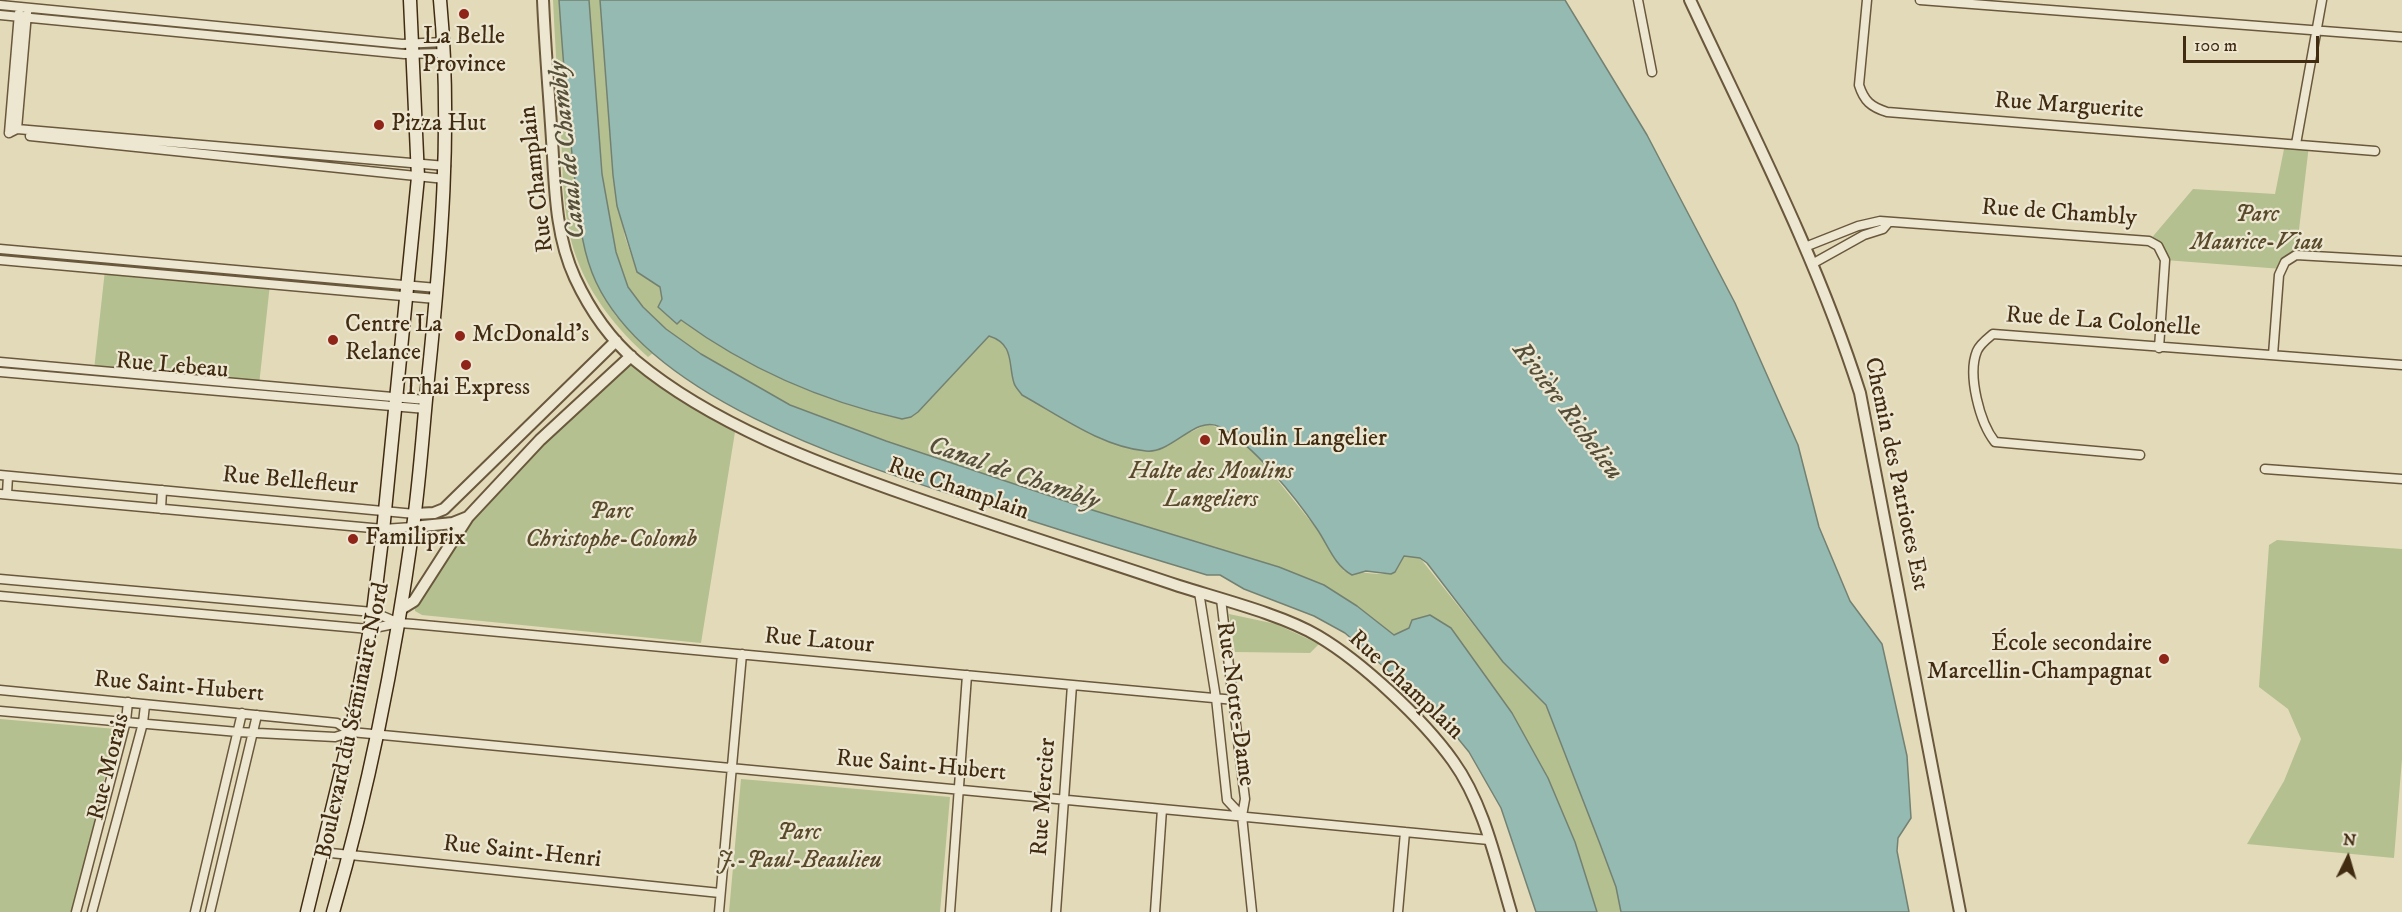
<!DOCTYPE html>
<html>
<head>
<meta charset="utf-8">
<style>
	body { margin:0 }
	#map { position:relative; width:2402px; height:912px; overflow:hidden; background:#e3dab9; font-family:"IM FELL DW Pica",serif }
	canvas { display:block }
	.north { position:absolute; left:2318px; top:828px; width:60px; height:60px; -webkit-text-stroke:4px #ede7d2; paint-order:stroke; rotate:5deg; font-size:16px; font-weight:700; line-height:24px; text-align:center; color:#412c12 }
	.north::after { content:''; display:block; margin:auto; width:21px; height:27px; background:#412c12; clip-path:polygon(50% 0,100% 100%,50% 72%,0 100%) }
	.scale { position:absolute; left:2183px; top:36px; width:136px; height:27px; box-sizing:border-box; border:3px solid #412c12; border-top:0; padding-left:8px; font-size:18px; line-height:21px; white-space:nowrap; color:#412c12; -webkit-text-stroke:4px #ede7d2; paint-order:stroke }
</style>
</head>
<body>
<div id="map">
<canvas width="2402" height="912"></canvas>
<div class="north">N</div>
<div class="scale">100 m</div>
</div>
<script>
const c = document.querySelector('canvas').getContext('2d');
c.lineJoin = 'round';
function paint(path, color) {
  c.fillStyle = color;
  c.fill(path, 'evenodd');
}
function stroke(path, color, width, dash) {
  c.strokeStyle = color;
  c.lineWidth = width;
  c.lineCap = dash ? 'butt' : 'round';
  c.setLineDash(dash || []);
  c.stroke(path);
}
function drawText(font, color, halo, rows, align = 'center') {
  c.font = font + ' "IM FELL DW Pica",serif';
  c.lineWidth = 4.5;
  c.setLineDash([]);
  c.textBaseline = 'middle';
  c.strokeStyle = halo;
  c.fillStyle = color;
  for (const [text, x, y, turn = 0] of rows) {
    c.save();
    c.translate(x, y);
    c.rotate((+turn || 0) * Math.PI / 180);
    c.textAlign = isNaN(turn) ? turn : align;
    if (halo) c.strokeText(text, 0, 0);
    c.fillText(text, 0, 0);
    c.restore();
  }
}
paint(new Path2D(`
	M553,0H559L570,142L584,245L604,298L616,316L653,353L648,357C618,330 591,297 577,259C562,219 563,173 561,132C558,88 555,44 553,0Z
	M589,0H600L613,175L625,237L637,272L660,287L662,299L658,307L677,324L681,319C748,369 821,401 902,419L911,417L918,412L988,336C1015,344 1008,365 1014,383C1015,387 1020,392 1022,395L1114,444L1191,432L1207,424L1223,429L1245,442L1258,456L1316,528L1344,571C1361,571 1380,577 1395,572L1404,556L1420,558L1503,662L1546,705L1600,844L1616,887L1621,912H1597L1575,842L1548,778L1512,713L1446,625L1409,628L1394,635L1279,567L1089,509L886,441L790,405L701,354L666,329L643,307L628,287L616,252L602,174Z
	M2285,144L2309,145L2296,255L2282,269L2165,260L2149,241L2193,189L2275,194Z
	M105,270L270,284L259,385L94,370Z
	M629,361L675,395L735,432L701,643L422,615L415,611L414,601L468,523L500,485Z
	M2277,540L2402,549V759L2394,858L2247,844L2284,781L2301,739L2288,709L2259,687L2269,545Z
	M1229,614L1276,624L1319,644L1310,653L1235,652Z
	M0,719L116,729L73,912H0Z
	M741,779L950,797L940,912H729Z`), '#b4c08f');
const water = new Path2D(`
	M559,0H589L602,174L616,252L628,287L643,307L666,329L701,354L790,405L886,441L1089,509L1279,567L1324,585L1357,606L1394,635L1409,628L1412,620L1430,615L1451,628L1512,713L1548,778L1575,842L1597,912H1536L1501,808L1469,752L1438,714L1345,633L1314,616L1244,589L1220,575H1207C1124,550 1041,525 959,497C845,460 650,397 596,282C581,250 579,215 575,181C568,121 563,60 559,0Z
	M600,0H1565L1647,135L1735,303L1798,445L1819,527L1850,601L1882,644L1907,756L1911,818L1898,838L1897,851L1909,912H1621L1616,887L1600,844L1546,705L1503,662L1427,563L1420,558L1404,556L1395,572L1391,574L1366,571L1352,575C1334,565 1328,545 1317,529C1296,498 1253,444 1220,427C1196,414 1172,454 1146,451C1102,447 1060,416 1022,395C1020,392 1015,387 1014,383C1008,365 1015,344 989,336L918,412L911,417L902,419C822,401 748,369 681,320L677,324L658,307L662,299L660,287L637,272L617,206L613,175Z`);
paint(water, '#95bab2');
stroke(water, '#738172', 1.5);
const minor = new Path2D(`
	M1638,0L1652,72
	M1867,0L1859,85C1864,101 1871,107 1887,112L2375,151
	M1920,0L2402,37
	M0,5L402,44L444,42
	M0,15L404,54L444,53
	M17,129L27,13
	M9,133L17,129L446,166
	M9,133L19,13
	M30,136L445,179
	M2296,144L2322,0
	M1805,247L1858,226L1880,221L2149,241L2158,246L2165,260L2159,348
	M0,249L437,288
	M0,260L436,299
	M1812,264L1864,235L1883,229L1888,223
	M2273,355L2279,275L2285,262L2296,255L2402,261
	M0,362L426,400
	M0,372L426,409
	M2140,455L1995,442C1980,423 1967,375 1977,351C1980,344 1987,339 1993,334L2402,365
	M2265,469L2402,479
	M0,475L415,514
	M0,494L383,529L413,527
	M7,494L8,476
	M161,509L162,490
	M0,579L373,612L399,623L413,624L1235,700
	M1199,592L1216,698L1227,800L1242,816
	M0,596L369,629L399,623
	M1221,599L1243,783L1245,799L1242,816L1252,912
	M0,690L337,723L351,732
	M0,711L238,732L335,737L351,732L1489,840
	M321,852L720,893
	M76,912L126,721L128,702
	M92,912L143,723L145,705
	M195,912L242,713
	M210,912L257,715
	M719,912L742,654
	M950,912L967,675
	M1056,912L1072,685
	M1155,912L1162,809
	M1398,912L1405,832`);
const tertiary = new Path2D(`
	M543,0C545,47 549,93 552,140C555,186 555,235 575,278C589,308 610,339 636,361C713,425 819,464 913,497C1001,528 1090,556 1179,586C1220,599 1283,615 1318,636C1362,662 1423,719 1453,761C1484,804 1496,862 1511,912
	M1690,0C1750,129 1817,257 1860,393L1960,912
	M415,514L434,513L444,509L616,341
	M413,527L453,523L468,517L540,440L631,356
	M401,609L414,601L468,517`);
const secondary = new Path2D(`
	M307,912L352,727L373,612L383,531L418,177L410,0
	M333,912C370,785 395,657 413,527C420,478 423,428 428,379C441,253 452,127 440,0`);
stroke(minor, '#6a583c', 11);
stroke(tertiary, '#6a583c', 14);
stroke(secondary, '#412c12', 15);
stroke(minor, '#ede7d2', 8);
stroke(tertiary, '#ede7d2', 10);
stroke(secondary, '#ede7d2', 12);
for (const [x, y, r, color] of [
	[464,14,6,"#8f2418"],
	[379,125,6,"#8f2418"],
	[460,336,6,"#8f2418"],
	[333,340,6,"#8f2418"],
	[466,365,6,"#8f2418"],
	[1205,440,6,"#8f2418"],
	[353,539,6,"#8f2418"],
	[2164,659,6,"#8f2418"]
]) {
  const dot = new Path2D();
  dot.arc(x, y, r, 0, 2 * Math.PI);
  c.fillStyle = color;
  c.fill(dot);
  stroke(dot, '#ede7d2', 2);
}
drawText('24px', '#412c12', '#ede7d2', [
	["La Belle",464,38,"center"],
	["Province",464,66,"center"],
	["Pizza Hut",391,125],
	["Centre La",345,326],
	["Relance",345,354],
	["McDonald's",472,336],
	["Thai Express",466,389,"center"],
	["Moulin Langelier",1217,440],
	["Familiprix",365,539],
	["École secondaire",2152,645,"right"],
	["Marcellin-Champagnat",2152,673,"right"]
], 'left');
drawText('24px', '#412c12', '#ede7d2', [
	["Rue Marguerite",2069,107,4],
	["Rue Champlain",538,179,-97],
	["Rue de Chambly",2059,214,4],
	["Rue de La Colonelle",2103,323,4],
	["Rue Lebeau",172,367,5],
	["Chemin des Patriotes Est",1895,474,78],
	["Rue Bellefleur",290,482,5],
	["Rue Champlain",958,490,19],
	["Rue Latour",819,642,5],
	["Rue Champlain",1405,686,43],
	["Rue Saint-Hubert",179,688,5],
	["Rue Notre-Dame",1234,704,82],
	["Boulevard du Séminaire Nord",354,721,-78],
	["Rue Morais",110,767,-76],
	["Rue Saint-Hubert",921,767,5],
	["Rue Mercier",1045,797,-86],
	["Rue Saint-Henri",522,853,6]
]);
drawText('italic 24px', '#584a2b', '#ede7d2', [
	["Parc",2257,216],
	["Maurice-Viau",2257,244],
	["Halte des Moulins",1211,473],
	["Langeliers",1211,501],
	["Parc",611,513],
	["Christophe-Colomb",611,541],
	["Parc",799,834],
	["J.-Paul-Beaulieu",799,862]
]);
drawText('italic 26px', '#56503a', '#ede7d2', [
	["Canal de Chambly",569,150,-96],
	["Rivière Richelieu",1566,412,53],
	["Canal de Chambly",1013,475,19]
]);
</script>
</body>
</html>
